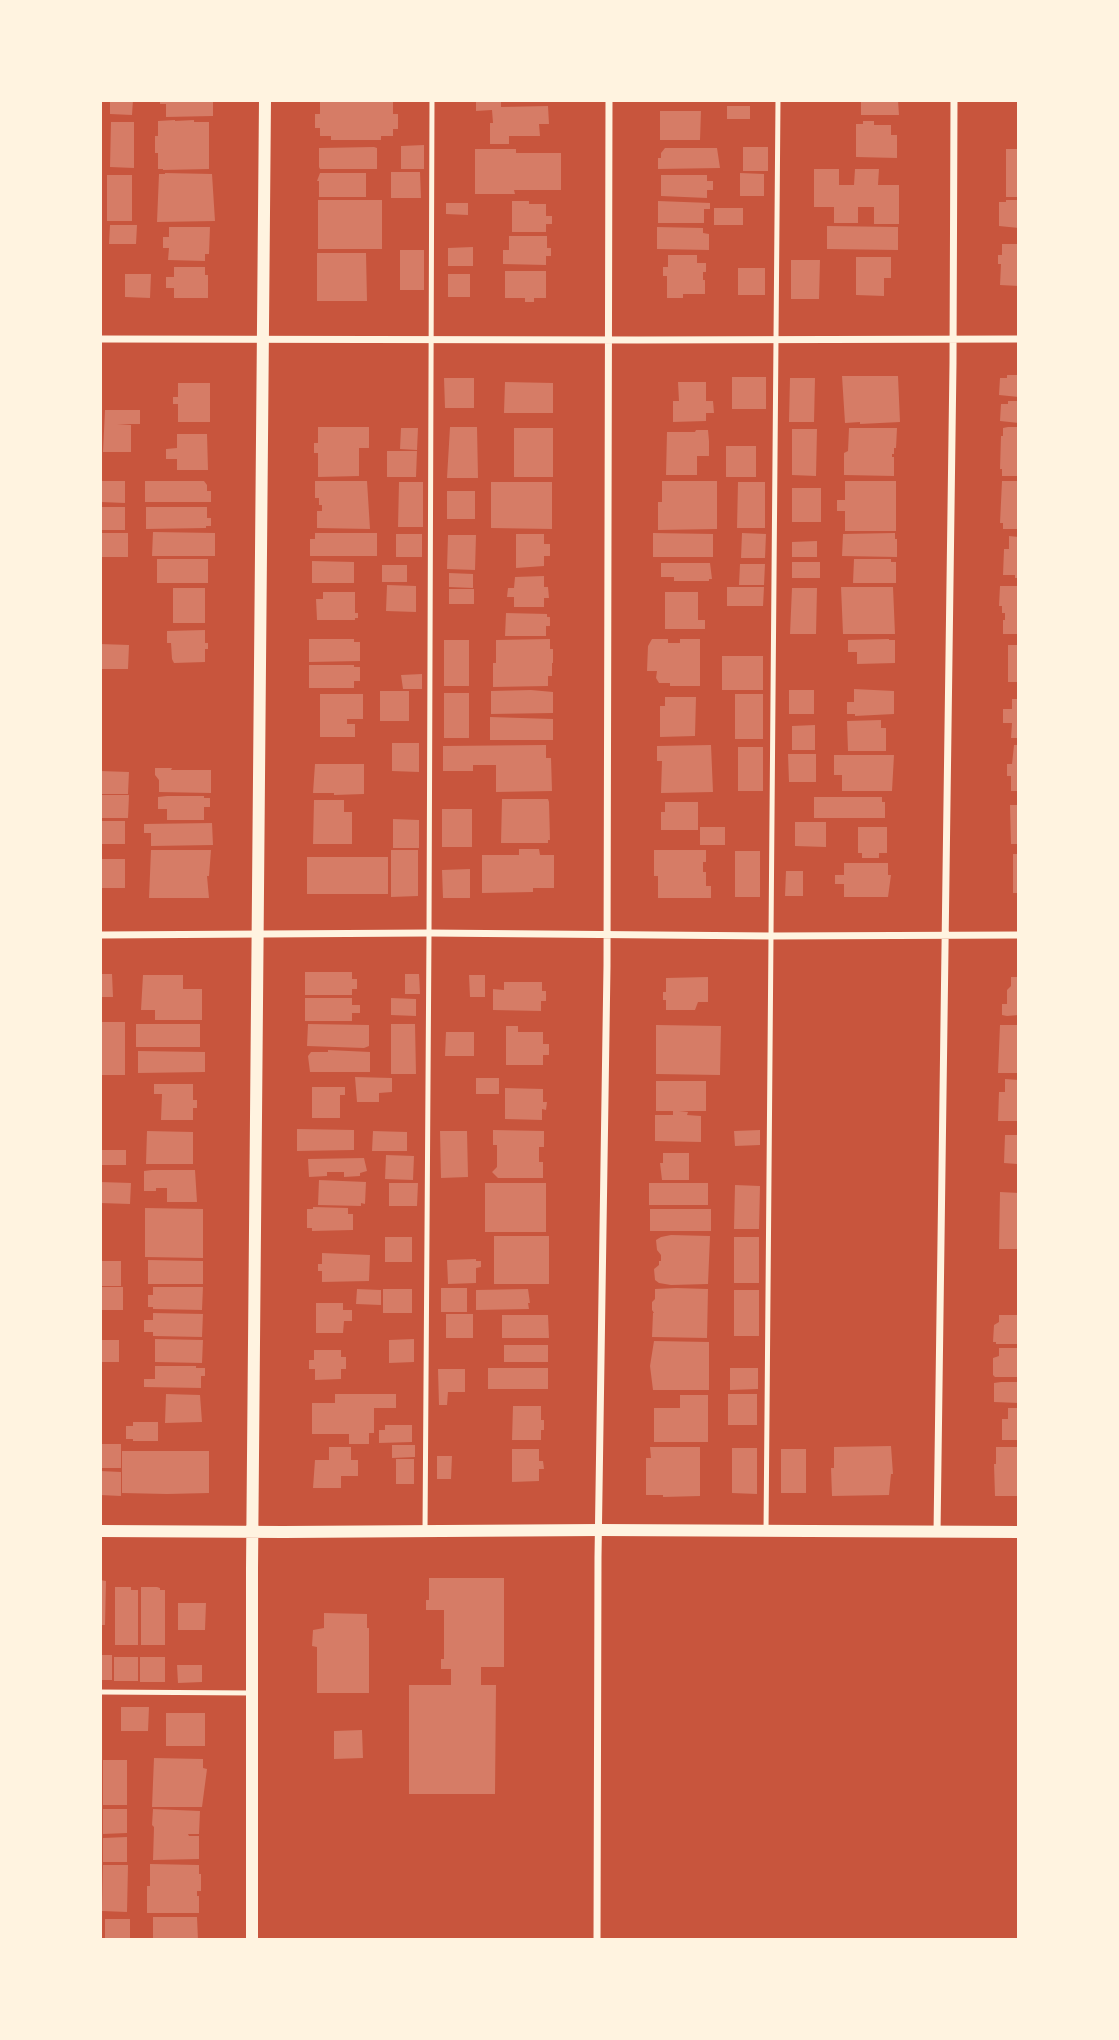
<!DOCTYPE html>
<html>
<head>
<meta charset="utf-8">
<style>
	body { margin:0 }
	#map { position:relative; width:1119px; height:2040px; overflow:hidden; background:#c8553d; font-family:Cabin,sans-serif }
	canvas { display:block }
	.frame { position:absolute; inset:0; border:102px solid #fff3e0; pointer-events:none }
</style>
</head>
<body>
<div id="map">
<canvas width="1119" height="2040"></canvas>
<div class="frame"></div>
</div>
<script>
const c = document.querySelector('canvas').getContext('2d');
c.lineJoin = 'round';
function paint(path, color) {
  c.fillStyle = color;
  c.fill(path, 'evenodd');
}
function stroke(path, color, width, dash) {
  c.strokeStyle = color;
  c.lineWidth = width;
  c.lineCap = dash ? 'butt' : 'round';
  c.setLineDash(dash || []);
  c.stroke(path);
}
paint(new Path2D(`
	M110,100H133L132,115L110,114Z
	M160,100H213V116L166,117V104H160Z
	M320,100H393V114H398V129H393V136H381V140H331V136H320V128H315V114H320Z
	M476,100H501V107L548,106L549,124H539L540,136H509V144H490V123H493L492,110L476,111Z
	M861,100H898L899,115H861Z
	M727,106H750V119H727Z
	M660,111H701L700,140H660Z
	M175,120V121L194,120V122H209V169L163,170V169H158V153H155V136H158V121Z
	M863,121H874V125H891V135H897V158L856,157V124H863Z
	M111,122H134V168L110,167Z
	M424,145V169H401V146Z
	M374,147L377,148V169H320L319,167V148Z
	M743,147H768V171H743Z
	M665,148H717L720,168L658,169V158H661V153Z
	M475,149H516V153H561V190H514L515,194H475Z
	M1006,149H1019V197H1006Z
	M814,169H839V185H854L855,169H879L878,185H899V224H874V207H858V223H834V207H814Z
	M391,172H420L421,198H391Z
	M165,173L212,174L215,221L157,222L159,174H165Z
	M320,173H366V197H319V181H317Z
	M740,173L764,174V196H740Z
	M107,175H132V221H107Z
	M661,175H707V181H713V190H707V198L661,196Z
	M318,200H382V249H318Z
	M1006,200H1019V228L999,226V202H1006Z
	M512,201H529V204H546V216H552V224H546V232H512Z
	M658,201L710,203V209H704V223H658Z
	M446,203H468V215L446,214Z
	M714,208H743V225H714Z
	M110,225H137L136,244H109Z
	M827,226L898,227V250L827,249Z
	M169,227H210L209,254H205V261L168,260L169,248H163V237H169Z
	M657,227L703,228V233L709,234V250L657,249Z
	M509,236H547V248H551V256H546V265L503,264V250H509Z
	M1002,244H1019V286L1000,285L1001,264H998V255H1002Z
	M473,247V266H448V248Z
	M400,250H424V290H400Z
	M317,253H366L367,301H317Z
	M668,255H697V263H706V272H703V280H705V294H683V298H667V276H663V267H668Z
	M856,257H891V278H884V296L856,295Z
	M791,260H820L819,299H791Z
	M174,267H205V275H208V298H174V288H166V277H174Z
	M738,268H765V295H738Z
	M505,271H546V298H534V302H525V298H505Z
	M125,274H151L150,298L125,297Z
	M448,274H470V297H448Z
	M1007,375H1019V397L999,395L1000,378H1007Z
	M842,376H898L900,422L860,424V422L845,423Z
	M732,377H766V409H732Z
	M444,378H474V408H445Z
	M790,378H815L814,422H789Z
	M505,382L553,383V413H504Z
	M678,382H706V401H713L714,413H706V421L673,422V401H679Z
	M178,383H210V422H178V404H173V397H178Z
	M1008,401H1019V423L1000,421L1001,404H1008Z
	M105,410H140V424H117L131,425V452H103Z
	M318,427H369V448H359V476L318,477V453H314V443H318Z
	M450,427H477L478,478H447Z
	M1008,427H1019V476H1002V469H1000L1001,436H1003V428Z
	M401,428H418L417,450L400,449Z
	M514,428H553V477H514Z
	M849,428H897L896,448H894V454H892V457H894V476L844,475V453L848,451Z
	M792,429H817L816,476L792,475Z
	M696,430H708L709,441V456H697V475H666L667,432H695Z
	M177,434H207L208,470H177V459H166V449L177,448Z
	M726,446H756V477H726Z
	M387,451H417L416,477H387Z
	M102,481H125V503L101,502Z
	M145,481H204L207,485V491H211V502H145Z
	M315,481H367L370,529L317,528V511H322V505H319V498H315Z
	M662,481H717V529L658,530V502H662Z
	M845,481H896V531H845V511H837V500H845Z
	M1002,481H1019V529H1003V523H1000Z
	M399,482H423V527H398Z
	M491,482H552V529L491,528Z
	M738,482H765V528H737Z
	M792,488H821V522H792Z
	M447,491H475V519H447Z
	M101,507H125V530H101Z
	M146,507H207V518H211V526H206V528L146,529Z
	M153,532L215,533V556H152Z
	M101,533H128V557H101Z
	M315,533H377V556H310V539H315Z
	M653,533L713,534V557H653Z
	M742,533L766,534L765,558H741Z
	M895,533V539H897V557L842,556L843,534Z
	M396,534H422V557H396Z
	M516,534H544V544H550V556H544V566L516,568Z
	M448,535H476L475,570L447,569Z
	M1009,536L1019,537V578H1015V575H1003L1004,549H1009Z
	M817,541V557H792V542Z
	M157,559H208V583H157Z
	M854,559H891V562H896V583H853Z
	M312,561L354,562V583H312Z
	M792,562H820V578H792Z
	M661,563H710L712,579H709V581H674V577H661Z
	M740,564H765L764,585H739Z
	M382,565H407V582H382Z
	M449,573L473,574V588L449,587Z
	M544,576V587H548L549,598H544V607H514V597H507L508,588H514L515,577Z
	M387,585L416,586V612L386,611Z
	M1000,586H1019V634H1003V620H1005V613H1002V606H999Z
	M727,587H764L763,606H727Z
	M841,587H893L895,634H843Z
	M173,588H205V623H173Z
	M792,588H817L816,634H790Z
	M449,589H474V604H449Z
	M323,592H355V613H358V618H355V620H317L316,599H323Z
	M665,592H698V620H705V629H665Z
	M506,613L547,614V617H550V626H546V636H505Z
	M205,630V643H208V649H205V662L174,663L172,659L171,643H167V631Z
	M309,639H354V642H360V661L309,662Z
	M550,639V649H553V663H552V676H548V686L493,687V663H496V640Z
	M652,639H668V643H680V639H700V686H670V683H659L656,678L657,671H647L648,646Z
	M889,639V640H895V663L857,664V652H848V640Z
	M444,640H469V686H444Z
	M100,644L129,645L128,669H100Z
	M1008,645H1019V682H1008Z
	M722,656H763V690H722Z
	M309,665H354V667H360V681H354V688H309Z
	M422,674V689H403L401,675Z
	M854,689L894,691V714L855,716V714H847V702H854Z
	M531,690L553,692V713L491,714V691Z
	M789,690H814V714H789Z
	M380,691H409V721H380Z
	M444,693H469V738H444Z
	M320,694H363V719H347V724H355V737H320Z
	M735,694H763V739H735Z
	M665,697H696L695,736L660,737V706H665Z
	M1012,699H1019V738H1011L1012,723H1003V709H1012Z
	M490,717L553,719V740H490Z
	M881,720V728H886V751H848L847,721Z
	M815,725V750H792V726Z
	M392,743H419V772L392,771Z
	M546,745V758H551L552,791L496,792V765H473V771H443V746Z
	M711,745L713,792L661,793L662,761H657V746Z
	M1014,745H1019V791H1011V776H1007V764H1012Z
	M738,747H763V791H738Z
	M788,754H816V782H789Z
	M834,755H894L892,791H842V775H834Z
	M315,764H364V794L334,795V793H313Z
	M155,768H172L171,770H211V793L159,792V780L155,775Z
	M100,771L129,772L128,794H100Z
	M100,795H129L128,818H100Z
	M167,796H204V798H210V807H204V820H167V809H158V797Z
	M814,797H882V802H885V818H814Z
	M502,799H548L549,802L550,840H548V843H501Z
	M314,800H344V812H352V844H313Z
	M665,802H698V830H661V812H665Z
	M1010,805H1019V844H1011Z
	M442,809H472V847H442Z
	M393,819L419,820V848H393Z
	M100,821H125V844H100Z
	M795,822H826V847L795,846Z
	M212,823L213,845L151,846V833H144V824Z
	M700,827H725V845H700Z
	M858,827H887V853H879V858H862V853H858Z
	M519,849H539L540,855H554V888H533V892L482,893V855H519Z
	M151,850H211L209,876H207L209,898H149Z
	M391,850H418V896L391,897Z
	M654,850H706V862H703V872H706V886H711V898H658V876H654Z
	M735,851H760V897H735Z
	M1013,854H1019V893H1013Z
	M307,857H388V894H307Z
	M100,859H125V888H100Z
	M844,863H888V875H891L888,897H844V884H835V875H844Z
	M470,869V898H443L442,870Z
	M786,871H803V896H785Z
	M305,972H352V979H357V989H352V995H305Z
	M100,974H112L113,997H100Z
	M405,974H419L420,994H405Z
	M143,975H183V989H202V1020H155V1010H141Z
	M469,975H485V997H470Z
	M708,977V1002H698L695,1010H666V1000H663V992H666V978Z
	M1011,977H1019V1015L1007,1016L1002,1015V1004H1007V990L1011,986Z
	M504,982H542V991H546V1001H541V1011L493,1010V989L504,990Z
	M305,998H352V1005H360V1013H352V1021H305Z
	M391,998L416,999V1016L391,1015Z
	M100,1022H125V1075H100Z
	M136,1024H200V1047H136Z
	M308,1024L369,1025V1046L364,1048L307,1046Z
	M391,1024H415L416,1074H391Z
	M656,1025L721,1026L720,1075L656,1074Z
	M1000,1025H1019V1073H998Z
	M506,1026H518V1032H543V1044H549V1055H543V1065H506Z
	M446,1032H474V1056H445Z
	M328,1050L370,1052V1072H310L308,1056L311,1052H328Z
	M138,1051L205,1052V1072L138,1073Z
	M355,1077L392,1078V1092L379,1093V1102H357Z
	M476,1078H499V1094H476Z
	M1005,1079L1019,1080V1121H998L999,1092H1005Z
	M656,1081H706V1111H679L688,1112L687,1115L701,1116V1142L655,1141V1115H673V1111H656Z
	M154,1084H193V1100H197V1108H193V1120H161L162,1094H154Z
	M312,1087H345V1095H340V1118H312Z
	M505,1088L543,1089V1102H547L546,1110L542,1109V1120L505,1119Z
	M297,1129L354,1130V1150L297,1151Z
	M493,1130L544,1131V1147H539V1162H543V1178H498L492,1172L497,1167V1145H493Z
	M760,1130V1145L735,1146L734,1131Z
	M147,1131L193,1132V1164H146Z
	M373,1131L407,1132V1151H372Z
	M440,1131H467L468,1177L441,1178Z
	M1005,1135H1019V1172H1017V1164L1004,1163Z
	M101,1150H126V1165H101Z
	M663,1153H689V1180H662L660,1163H663Z
	M386,1155L414,1156L413,1180L385,1179Z
	M364,1158L367,1171L360,1173V1176L344,1177V1172H327V1176L309,1177L308,1159Z
	M152,1170H195L197,1202H167V1188H156V1191H144V1171Z
	M319,1180L366,1182L365,1204L361,1203V1206L318,1205Z
	M100,1182L131,1183L130,1204L100,1203Z
	M389,1183H418L417,1206H389Z
	M485,1183H546V1232H485Z
	M649,1183H708V1205H649Z
	M735,1185L760,1186L759,1229H734Z
	M1000,1192L1019,1193V1249H999Z
	M313,1207L348,1208V1214H353V1230L312,1231V1228H307V1209H313Z
	M145,1208L203,1209V1258L145,1257Z
	M650,1209H711V1231H650Z
	M671,1235L710,1236L708,1284L671,1285L659,1283L655,1280L654,1269L659,1265V1261H661V1255L657,1250L656,1240L661,1237Z
	M494,1236H549V1284H494Z
	M385,1237H412V1262H385Z
	M734,1237H759V1283H734Z
	M322,1253L370,1255L369,1281L322,1282V1271H318V1264H322Z
	M476,1259V1261H481V1267L476,1268V1283L448,1284L447,1260Z
	M148,1260L203,1261V1284H148Z
	M100,1261H121V1286H100Z
	M100,1287H123V1310H100Z
	M153,1287H203L202,1310L153,1309V1307H148V1295H153Z
	M441,1288H467V1312H441Z
	M676,1288L708,1289L707,1338L652,1337L653,1313H654L652,1310V1302L655,1299V1289Z
	M357,1289L381,1290V1305L356,1304Z
	M383,1289H412V1313H383Z
	M528,1289L530,1303H528L529,1309L476,1310V1290Z
	M734,1290H759V1336H734Z
	M316,1303H343V1310H352V1321H344L343,1333H316Z
	M153,1313L203,1314L202,1337L153,1336V1332H144V1320H153Z
	M446,1314H473V1338H446Z
	M502,1315H548L549,1338H502Z
	M999,1315H1019V1344H996V1342H993L994,1325L999,1322Z
	M155,1339L203,1340L202,1363L155,1362Z
	M414,1339V1362L389,1363V1340Z
	M100,1340H119V1362H100Z
	M654,1341L709,1342V1390H653L650,1366Z
	M504,1345H548V1362H504Z
	M999,1348H1019V1377H995L993,1375V1358L999,1356Z
	M314,1350H341V1357H346V1369H341V1379L315,1380V1369H309V1360H314Z
	M155,1366H196V1368H205V1376H201V1388L144,1387V1379H155Z
	M488,1368H548V1389H488Z
	M730,1368H758V1389L730,1390Z
	M438,1369H465V1392H448L447,1405H439Z
	M1001,1382H1019V1403L994,1402V1383Z
	M166,1394L200,1395L202,1422L165,1423Z
	M335,1394H396V1408H374V1433H369V1444H349V1434H312V1403H335Z
	M728,1394H757V1425H728Z
	M680,1395H708V1442H654V1408H680Z
	M513,1406H541V1420H544V1430H541V1440H512Z
	M1008,1408H1019V1440H1002V1419H1008Z
	M133,1422H158V1441H133V1439H126V1426H133Z
	M385,1425H412V1442L379,1443V1430H385Z
	M100,1444H121V1468H100Z
	M392,1445H415V1457L392,1458Z
	M891,1446L893,1474H891L889,1495L832,1496L831,1468H834V1447Z
	M329,1447H351V1460H358V1476H341V1488H313L315,1460H329Z
	M650,1447H700V1496L663,1497V1495H646V1458H651Z
	M996,1447H1019V1496H995L994,1464H996Z
	M732,1448H757V1494L732,1493Z
	M512,1449H539V1461H543L544,1469H539V1481L512,1482Z
	M781,1449H806V1493H781Z
	M122,1451H209V1493L167,1494L122,1493Z
	M437,1456H452L451,1479H437Z
	M396,1459H414V1484H396Z
	M100,1471L121,1472V1496L100,1495Z
	M429,1578H504V1667H481V1685H496L495,1794H409V1685H451V1669H441V1659H444V1610H426V1600H429Z
	M100,1580L106,1581L105,1625H100Z
	M115,1587H131V1590H138V1645H115Z
	M141,1587H157L160,1588V1590H165V1645H141Z
	M178,1603H206L205,1630H178Z
	M324,1613L367,1614V1628H369V1693H317V1647L312,1646L313,1630L324,1628Z
	M100,1655H112V1680H100Z
	M114,1657H138V1681H114Z
	M140,1657H165V1682H140Z
	M177,1665H202V1682L178,1683Z
	M121,1707H149L148,1731H121Z
	M166,1713H205V1746H166Z
	M362,1730L363,1758L334,1759V1731Z
	M154,1758L203,1759V1768L207,1769L202,1807H152Z
	M103,1760H127V1805H103Z
	M103,1809H127V1833L103,1834Z
	M153,1809L200,1811L199,1834H188L189,1836H199V1859L153,1860L154,1827L152,1825Z
	M127,1837V1862H103V1838Z
	M150,1864L199,1865V1874H201V1891H197V1896H199V1913H147V1886H150Z
	M103,1865H128L127,1912L102,1911Z
	M153,1917H197L198,1940H153Z
	M105,1919H130V1940H105Z`), '#d67c66');
stroke(new Path2D(`
	M425,1532L429,933L432,100
	M766,1532L778,100
	M100,1692L252,1693`), '#fff3e0', 5);
stroke(new Path2D(`
	M100,339L638,340L1019,339
	M100,935L429,933L771,936L1019,935
	M937,1532L953,363L954,100
	M597,1940L598,1557L607,966L609,100`), '#fff3e0', 7);
stroke(new Path2D(`
	M100,1531L283,1532L600,1530L1019,1532
	M252,1940V1567L265,100`), '#fff3e0', 12);
</script>
</body>
</html>
